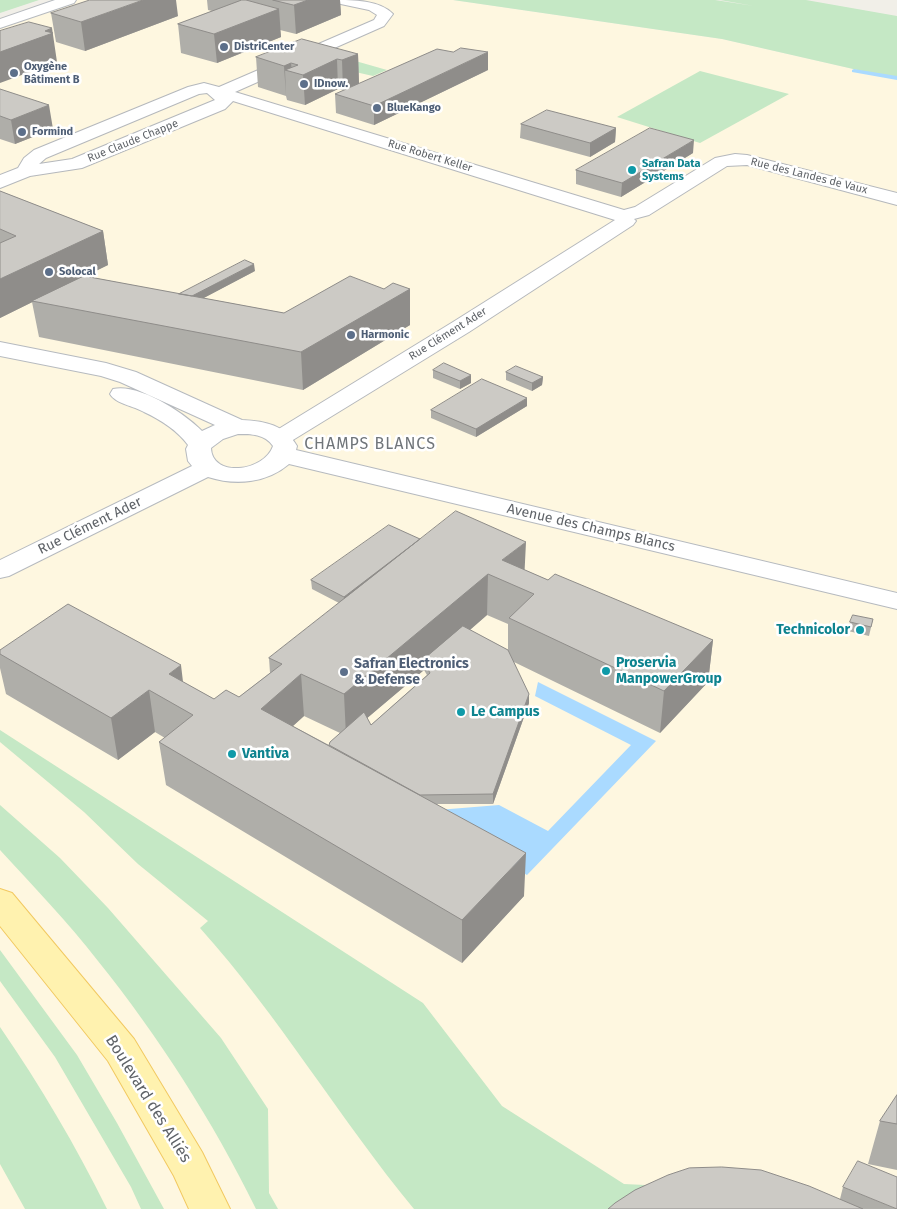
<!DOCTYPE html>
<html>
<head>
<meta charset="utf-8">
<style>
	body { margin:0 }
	canvas { display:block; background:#f1efe8 }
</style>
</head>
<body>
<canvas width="897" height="1209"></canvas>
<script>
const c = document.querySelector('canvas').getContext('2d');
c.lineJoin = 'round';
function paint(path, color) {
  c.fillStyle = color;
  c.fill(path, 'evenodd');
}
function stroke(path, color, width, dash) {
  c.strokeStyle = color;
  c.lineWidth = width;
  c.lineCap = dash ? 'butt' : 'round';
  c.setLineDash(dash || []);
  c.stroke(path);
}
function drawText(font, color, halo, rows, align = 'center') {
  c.font = font + ' "Fira Sans",sans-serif';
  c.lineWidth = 5;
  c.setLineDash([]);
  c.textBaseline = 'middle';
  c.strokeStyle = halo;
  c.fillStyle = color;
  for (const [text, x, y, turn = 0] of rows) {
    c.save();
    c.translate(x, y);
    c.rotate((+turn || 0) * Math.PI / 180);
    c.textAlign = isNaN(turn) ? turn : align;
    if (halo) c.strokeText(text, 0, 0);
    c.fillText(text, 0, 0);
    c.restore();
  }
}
paint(new Path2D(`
	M55,0H453L722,39L897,79V1209H0V18Z`), '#fef7e0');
paint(new Path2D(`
	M0,0H39L0,13Z
	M453,0H715L754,6L720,0H806L897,16V79L722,39Z
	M345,58L387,70L373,76L329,66Z
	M700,71L789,94L700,143L617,117Z
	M0,730L423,1003L502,1106L624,1184L688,1187L662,1209H414C339,1118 279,1016 200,928L208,921L138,864L84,812L0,742Z
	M0,805L60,858L108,908L221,1038L268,1109L269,1193L278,1209H256C213,1121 159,1037 98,961C68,922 33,886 0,850Z
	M0,950L77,1055L117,1123L164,1209H141L131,1187L55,1057L0,981Z
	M0,1027C40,1085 76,1146 107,1209H25L0,1164Z`), '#c5e8c5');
paint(new Path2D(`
	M538,682L656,741L527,875L413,812L499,805L548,831L631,745L535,696Z`), '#aadaff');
paint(new Path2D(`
	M854,69L897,76V80L852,72V70Z`), '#aadaff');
const street = new Path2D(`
	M334,0C353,0 380,0 393,14L384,26L235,92L624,210L635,207L715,158L735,154L747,155L897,193V205L747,165L727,166L649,215L634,219L636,221L633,225L469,332L288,443L280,445L272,443L268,438L272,433L453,322L615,220L233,101L225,109L82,168L30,176L0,188V175L18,168L24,158L34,150L188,87L204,83L219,87L374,20L377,15L369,10L336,3ZM207,93L215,100L72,159L39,164L46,158L199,94Z`);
const secondary = new Path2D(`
	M55,0H76L74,3L0,28V19Z
	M0,342L106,363L136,372L242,420C265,421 285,425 297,446L296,450L897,593V609L289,464C267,483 236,486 208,477L9,576L0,578V560L192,466L188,461L186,449L188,445C177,430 161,420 144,412C134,406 116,404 110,394L113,389C139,383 184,413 202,431L215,425L120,382L101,376L0,356ZM238,434C251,434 265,434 273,446C264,472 212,478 211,448L223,439Z`);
const primary = new Path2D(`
	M0,889L12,893L134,1039L202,1152L230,1209H189L174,1176L108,1061L0,926Z`);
stroke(street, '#b5b8bc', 2);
stroke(secondary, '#b6babf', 2);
stroke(primary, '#f2c960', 2);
paint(street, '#fff');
paint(secondary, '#fff');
paint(primary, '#fff2af');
paint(new Path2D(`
	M207,0H340L341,15L296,34L280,30L281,37L217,63L181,53L178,24L212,11L208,10Z
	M51,13L178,16L85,51L56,42Z
	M358,54L359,84L343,90L338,89L305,105L287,100L286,96L258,87L256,57Z
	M488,70L374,125L336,113L335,94Z
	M0,89L53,129L15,144L0,139Z
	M521,124L616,128L615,142L590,157L520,138Z
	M693,153L621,197L576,184V170Z
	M0,191L103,231L108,265L85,276L179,294L255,271L203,298L284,313L384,289H410V325L303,390L39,337L32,302L0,318Z
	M433,370L471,383L460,389L433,378Z
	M506,372L543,377L542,385L532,391L506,380Z
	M527,406L476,437L431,418V410Z
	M420,539L525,570L548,580L713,640L708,682L660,733L514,662L529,703L493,804H437L524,896L462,963L166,785L159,742L165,738L155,732L118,760L6,694L0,668V650L183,682L214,699L239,697L270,673L269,658L339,603L312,589L311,580ZM487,615L508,624V650L470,630ZM424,670L427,675L371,725L367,718ZM304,716L340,733L329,745L293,726Z
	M873,619L869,636L848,631L850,622Z
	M897,1095V1170L868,1164L880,1121Z
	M843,1187L897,1209H608L840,1199Z`), '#afaea9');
paint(new Path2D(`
	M143,0H176L178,16L85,51L81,22Z
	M308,0H340L341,15L296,34L294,5Z
	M279,9L281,37L217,63L214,34Z
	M52,28L57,62L0,83V52L45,31Z
	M488,52V70L374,125V106Z
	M358,54L359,84L343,90L342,60Z
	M337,59L338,89L305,105L303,75Z
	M291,63L292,72L285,70L286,96L284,66Z
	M49,105L53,129L15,144L11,120Z
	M616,128L615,142L590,157V143Z
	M694,140L693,153L621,197L622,183Z
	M103,231L108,265L0,318V279Z
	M254,264L255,271L185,308L184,300Z
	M410,289V325L303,390L301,352Z
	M471,375V383L460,389V381Z
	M543,377L542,385L532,391V383Z
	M527,398V406L476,437V429Z
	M420,539L345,606L344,597Z
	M526,542L524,582L502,560Z
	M488,574L487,615L427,667L423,660L424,670L346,736L344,694Z
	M713,640L708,682L660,733L664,691Z
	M181,665L186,707L169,674Z
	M301,674L304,716L265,751L261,709Z
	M149,690L155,732L118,760L111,718Z
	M529,694V703L493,804V794Z
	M526,853L524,896L462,963V920Z`), '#8f8d8a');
const building = new Path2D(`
	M90,0H143L81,22L51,13Z
	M242,0H246L279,9L214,34L178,24Z
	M273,0H308L294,5Z
	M29,22L52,28L45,31L53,33L0,52V31Z
	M302,39L358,54L342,60L337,59L303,75L285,70L298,65L291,63L284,66L256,57Z
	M461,48L488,52L374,106L335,94L437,49L453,52Z
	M0,89L49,105L11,120L0,116Z
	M547,110L616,128L590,143L521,124Z
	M650,128L694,140L622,183L576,170Z
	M0,191L103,231L0,279V243L16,236L0,229Z
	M245,260L254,264L192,296L179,294Z
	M84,276L284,313L350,276L384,289L393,283L410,289L301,352L32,301Z
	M444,363L471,375L460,381L433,370Z
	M516,366L543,377L532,383L506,372Z
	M482,379L527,398L476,429L431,410Z
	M456,511L526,542L502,560L548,580L555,574L713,640L664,691L509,618L534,594L488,574L344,694L301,674L261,709L526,853L462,920L159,742L193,715L149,690L111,718L0,654V650L68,604L181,665L169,674L214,699L226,690L239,697L282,664L269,658Z
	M389,525L420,539L344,597L311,580Z
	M853,615L873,619L871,627L850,622Z
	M463,626L508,650L529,694L493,794L420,795L329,745L330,742L364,712L371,725L430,673L423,660Z
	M897,1095V1124L880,1121Z
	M858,1161L897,1177V1209L843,1187Z
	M722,1167L761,1170L809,1186L863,1209H608L615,1203L635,1190L668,1175L689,1168Z`);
paint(building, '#cccac5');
stroke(building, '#8f8d8a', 1);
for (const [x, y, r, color] of [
	[224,47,5,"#5c6f8a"],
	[14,73,5,"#5c6f8a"],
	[304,84,5,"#5c6f8a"],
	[377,108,5,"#5c6f8a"],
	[22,132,5,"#5c6f8a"],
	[632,170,5,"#0f9aa8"],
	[49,272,5,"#5c6f8a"],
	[351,335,5,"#5c6f8a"],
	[860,630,5,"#0f9aa8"],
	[606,671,5,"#0f9aa8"],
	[344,672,5,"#5c6f8a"],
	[461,712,5,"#0f9aa8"],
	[232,754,5,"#0f9aa8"]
]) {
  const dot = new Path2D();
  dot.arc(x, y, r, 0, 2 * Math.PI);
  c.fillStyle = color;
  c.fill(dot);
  stroke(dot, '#fff', 2);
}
drawText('bold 11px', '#4e5e75', '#fff', [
	["DistriCenter",234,47],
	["Oxygène",24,67],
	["Bâtiment B",24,80],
	["IDnow.",314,84],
	["BlueKango",387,108],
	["Formind",32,132],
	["Solocal",59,272],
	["Harmonic",361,335]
], 'left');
drawText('11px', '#5f6368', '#fff', [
	["Rue Claude Chappe",133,141,-22],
	["Rue Robert Keller",430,156,17],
	["Rue des Landes de Vaux",809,176,14],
	["Rue Clément Ader",448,334,-32]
]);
drawText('bold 11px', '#0d838f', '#fff', [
	["Safran Data",642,164],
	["Systems",642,177]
], 'left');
drawText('14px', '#5f6368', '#fff', [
	["Rue Clément Ader",90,526,-26],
	["Avenue des Champs Blancs",591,528,13]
]);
drawText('bold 14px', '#0d838f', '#fff', [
	["Technicolor",850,630,"right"],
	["Proservia",616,663],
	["ManpowerGroup",616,679],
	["Le Campus",471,712],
	["Vantiva",242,754]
], 'left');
drawText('bold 14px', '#4e5e75', '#fff', [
	["Safran Electronics",354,664],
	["& Defense",354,680]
], 'left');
c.letterSpacing = '1px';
drawText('16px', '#70757a', '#fff', [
	["CHAMPS BLANCS",370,445]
]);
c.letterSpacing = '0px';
drawText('16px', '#5f6368', '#fff', [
	["Boulevard des Alliés",148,1099,58]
]);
</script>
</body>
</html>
